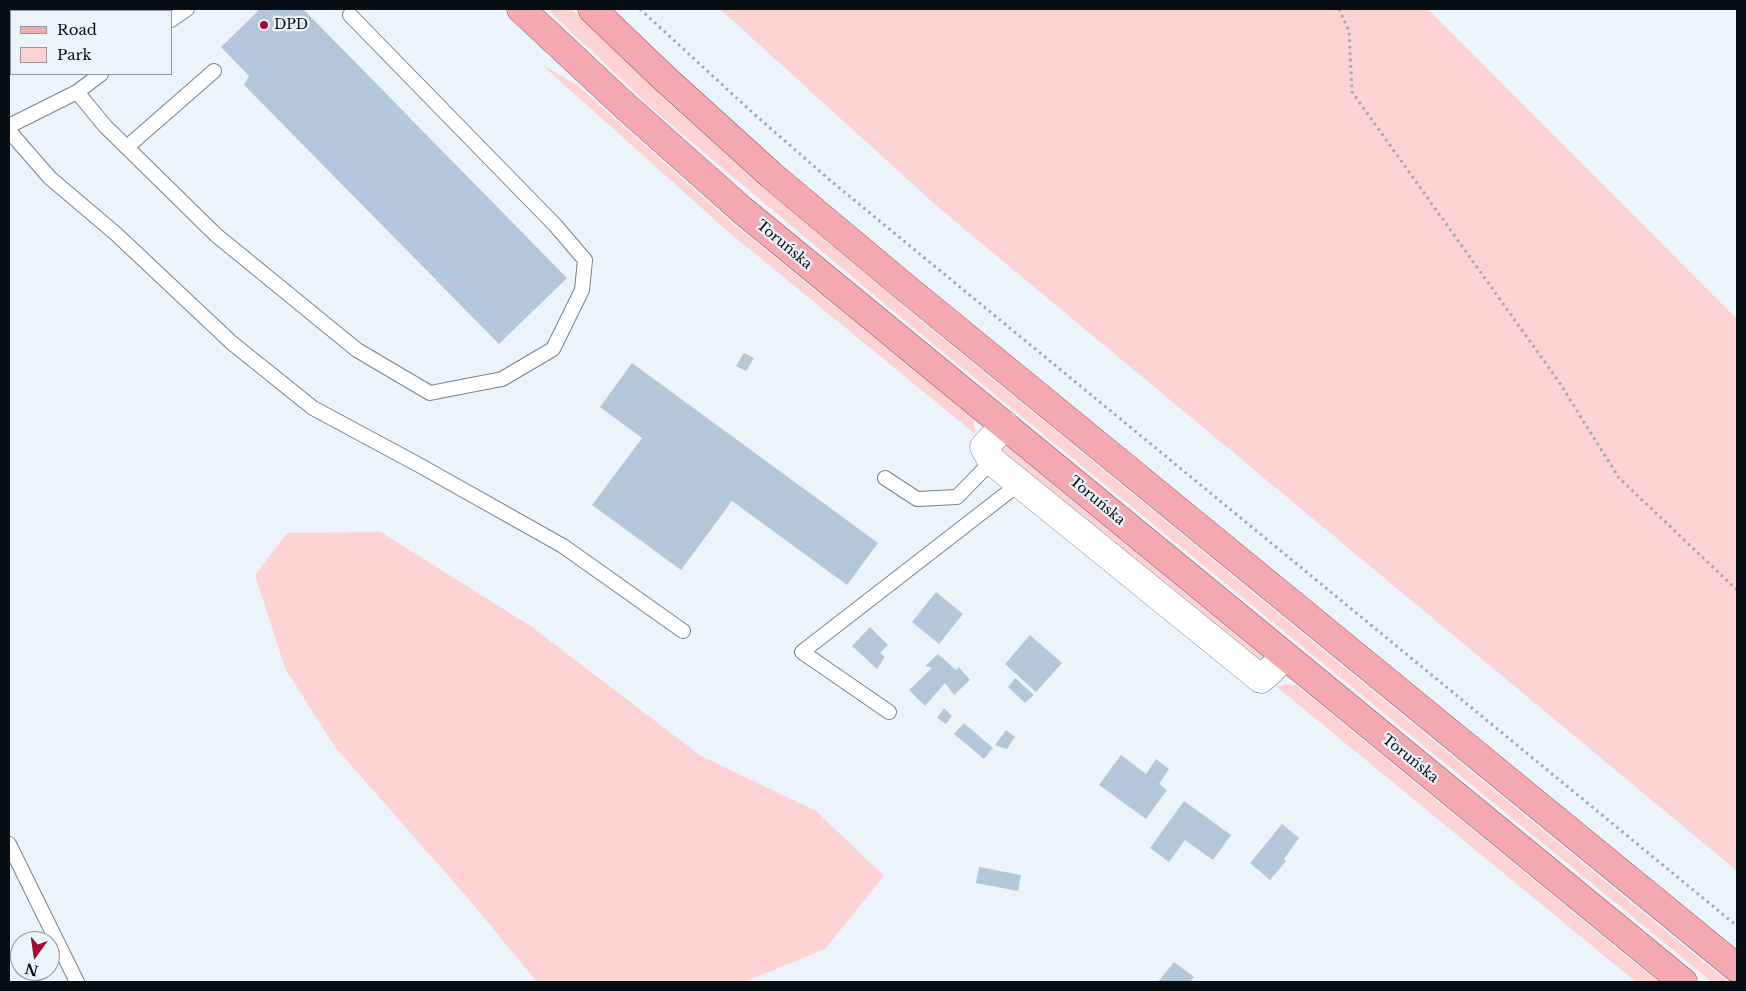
<!DOCTYPE html>
<html>
<head>
<meta charset="utf-8">
<style>
	body { margin:0 }
	#map { position:relative; width:1746px; height:991px; overflow:hidden; background:#ecf4fb; font-family:"Libre Baskerville",serif }
	canvas { display:block }
	.frame { position:absolute; inset:0; border:10px solid #080f14; pointer-events:none }
	.legend { position:absolute; left:10px; top:10px; width:162px; height:65px; box-sizing:border-box; background:#ecf4fb; border:1px solid #91989f; margin:0; padding:6px 9px; list-style:none; font-size:15px; color:#080f14 }
	.legend li { display:flex; align-items:center; gap:10px; height:25px }
	.legend b { width:25px; border:1px solid #91989f }
	.north { position:absolute; left:10px; top:931px; width:50px; height:50px; box-sizing:border-box; background:#ecf4fb; border:1px solid #91989f; border-radius:50%; rotate:194deg; font-size:14px; font-weight:700; line-height:20px; text-align:center; color:#080f14 }
	.north::after { content:''; display:block; margin:auto; width:18px; height:22px; background:#a50930; clip-path:polygon(50% 0,100% 100%,50% 72%,0 100%) }
</style>
</head>
<body>
<div id="map">
<canvas width="1746" height="991"></canvas>
<div class="frame"></div>
<ul class="legend">
<li><b style="height:6px;background:#f3a9af"></b>Road</li>
<li><b style="height:14px;background:#fcd2d2"></b>Park</li>
</ul>
<div class="north">N</div>
</div>
<script>
const c = document.querySelector('canvas').getContext('2d');
c.lineJoin = 'round';
function paint(path, color) {
  c.fillStyle = color;
  c.fill(path, 'evenodd');
}
function stroke(path, color, width, dash) {
  c.strokeStyle = color;
  c.lineWidth = width;
  c.lineCap = dash ? 'butt' : 'round';
  c.setLineDash(dash || []);
  c.stroke(path);
}
function drawText(font, color, halo, rows, align = 'center') {
  c.font = font + ' "Libre Baskerville",serif';
  c.lineWidth = 4.5;
  c.setLineDash([]);
  c.textBaseline = 'middle';
  c.strokeStyle = halo;
  c.fillStyle = color;
  for (const [text, x, y, turn = 0] of rows) {
    c.save();
    c.translate(x, y);
    c.rotate((+turn || 0) * Math.PI / 180);
    c.textAlign = isNaN(turn) ? turn : align;
    if (halo) c.strokeText(text, 0, 0);
    c.fillText(text, 0, 0);
    c.restore();
  }
}
paint(new Path2D(`
	M547,9H571L666,100L752,178L919,319L1728,982H1712L911,326L745,187L656,112Z
	M720,9H1428L1737,319V871L939,208Z
	M541,64L577,85L731,222L974,419L975,434L725,229Z
	M1005,445L1264,658L1261,663L1000,452L1001,446Z
	M381,532L532,627L701,756L816,811L884,876L825,949L744,982H537L467,897L335,747L285,668L255,575L287,533Z
	M1286,684L1296,685L1658,982H1636L1277,687Z`), '#fcd2d2');
paint(new Path2D(`
	M260,9H303L567,278L499,344L244,85L249,76L221,47Z
	M744,353L754,358L746,371L736,366Z
	M632,363L878,543L847,585L732,501L681,570L592,505L642,438L600,407Z
	M936,592L963,614L939,644L912,622Z
	M870,627L888,645L880,653L885,657L877,669L852,646Z
	M1030,635L1062,663L1036,692L1005,664Z
	M938,654L956,670L959,667L970,680L954,695L945,683L925,706L909,690L932,668L925,666Z
	M1015,678L1034,695L1025,703L1008,687Z
	M944,708L952,716L946,724L937,718Z
	M964,723L993,748L984,759L954,734Z
	M1006,730L1015,737L1007,749L995,745Z
	M1121,755L1146,774L1156,759L1169,769L1159,784L1167,790L1146,819L1099,785Z
	M1184,801L1231,835L1213,860L1185,840L1169,862L1150,848Z
	M1282,824L1299,838L1284,859L1286,861L1270,880L1250,863Z
	M979,867L1021,875L1018,891L976,883Z
	M1174,962L1194,977L1190,982H1158Z`), '#b4c7d8');
const service = new Path2D(`
	M171,20L187,9
	M77,92L105,126L216,235L357,350L430,393L502,379L553,349L582,290L585,260L555,225L350,15
	M9,126L77,92L101,74
	M9,131L50,178L115,233L232,343L313,408L419,465L563,546L683,631
	M127,147L214,71
	M885,478L917,499L957,497L992,461
	M889,712L802,652L1020,483
	M9,844L77,982`);
const minor = new Path2D(`
	M1005,425L984,447L992,461L1261,679L1285,657`);
const primary = new Path2D(`
	M521,9L625,106L742,210L1683,982
	M592,9L663,77L771,175L901,284L1737,968`);
stroke(service, '#718393', 16);
stroke(minor, '#718393', 29);
stroke(primary, '#9c4e56', 29);
stroke(new Path2D(`
	M640,9L754,114L831,181L1737,926
	M1339,9L1349,31L1352,92L1559,382L1619,478L1737,590`), '#a0a8ae', 3, [2.5, 4]);
stroke(service, '#fff', 14);
stroke(minor, '#fff', 28);
stroke(primary, '#f3a9af', 28);
for (const [x, y, r, color] of [
	[264,25,5,"#a50930"]
]) {
  const dot = new Path2D();
  dot.arc(x, y, r, 0, 2 * Math.PI);
  c.fillStyle = color;
  c.fill(dot);
  stroke(dot, '#ecf4fb', 2);
}
drawText('14px', '#080f14', '#ecf4fb', [
	["DPD",274,25]
], 'left');
drawText('14px', '#080f14', '#ecf4fb', [
	["Toruńska",784,245,40],
	["Toruńska",1097,501,40],
	["Toruńska",1410,759,39]
]);
</script>
</body>
</html>
